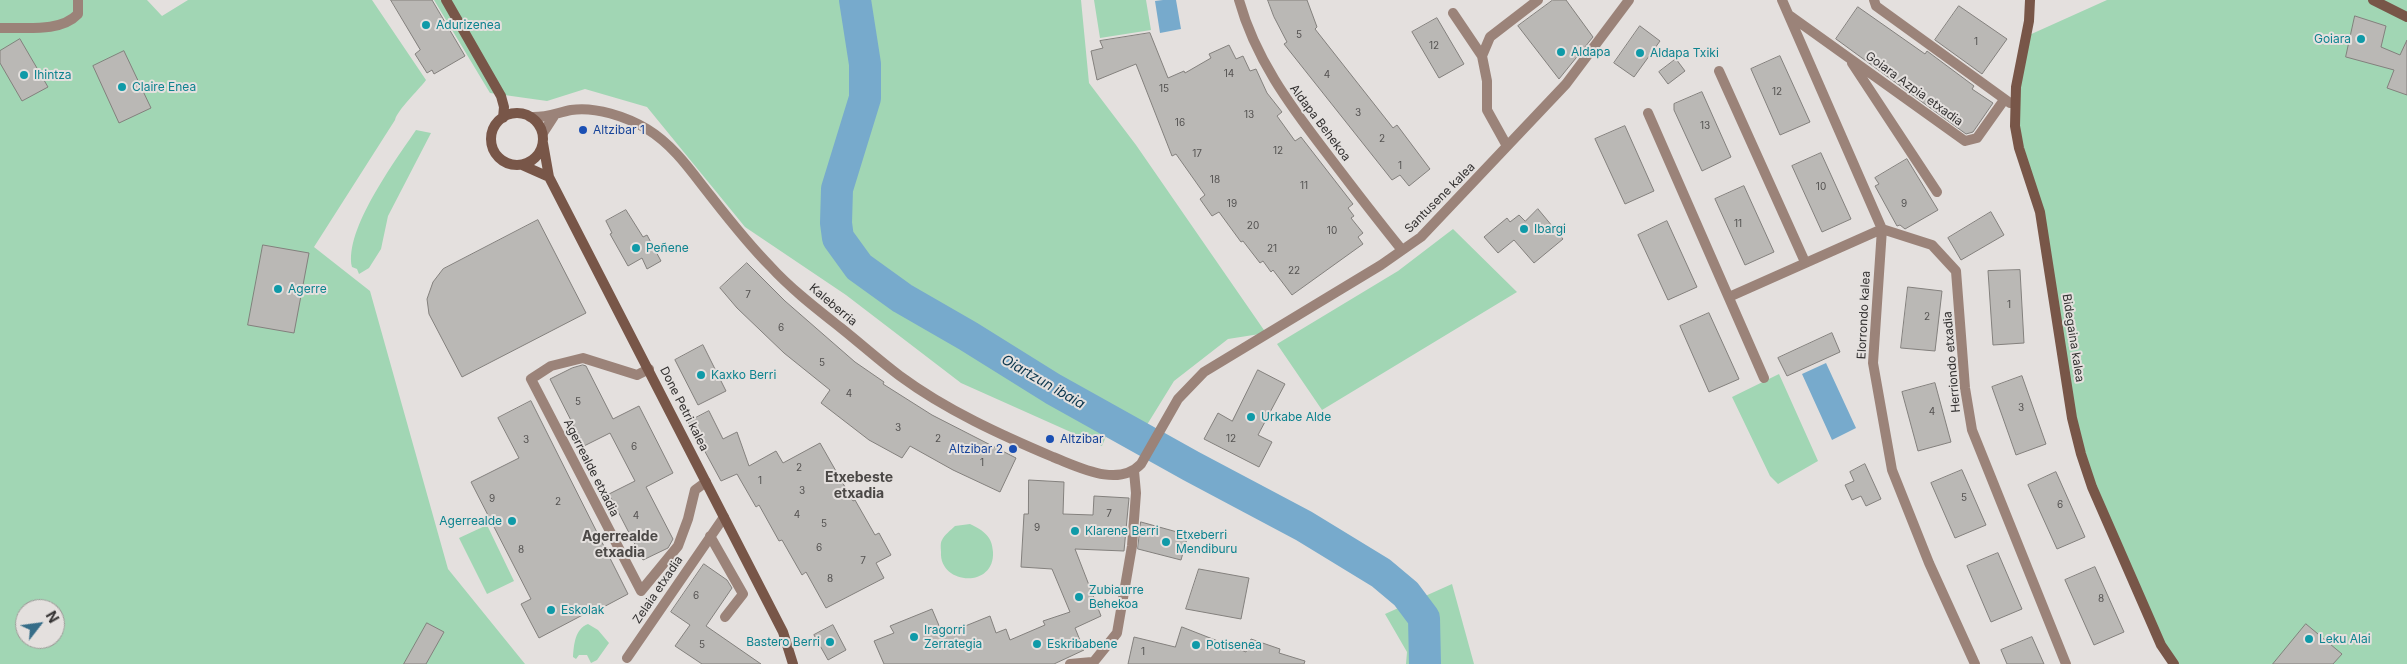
<!DOCTYPE html>
<html>
<head>
<meta charset="utf-8">
<style>
	body { margin:0 }
	#map { position:relative; width:2407px; height:664px; overflow:hidden; background:#e4e0de; font-family:Inter,sans-serif }
	canvas { display:block }
	.north { position:absolute; left:15px; top:599px; width:50px; height:50px; box-sizing:border-box; background:#e4e0de; border:1px solid #9d9a98; border-radius:50%; rotate:60deg; font-size:14px; font-weight:700; line-height:20px; text-align:center; color:#323030 }
	.north::after { content:''; display:block; margin:auto; width:18px; height:22px; background:#366d88; clip-path:polygon(50% 0,100% 100%,50% 72%,0 100%) }
</style>
</head>
<body>
<div id="map">
<canvas width="2407" height="664"></canvas>
<div class="north">N</div>
</div>
<script>
const c = document.querySelector('canvas').getContext('2d');
c.lineJoin = 'round';
function paint(path, color) {
  c.fillStyle = color;
  c.fill(path, 'evenodd');
}
function stroke(path, color, width, dash) {
  c.strokeStyle = color;
  c.lineWidth = width;
  c.lineCap = dash ? 'butt' : 'round';
  c.setLineDash(dash || []);
  c.stroke(path);
}
function drawText(font, color, halo, rows, align = 'center') {
  c.font = font + ' Inter,sans-serif';
  c.lineWidth = 4;
  c.setLineDash([]);
  c.textBaseline = 'middle';
  c.strokeStyle = halo;
  c.fillStyle = color;
  for (const [text, x, y, turn = 0] of rows) {
    c.save();
    c.translate(x, y);
    c.rotate((+turn || 0) * Math.PI / 180);
    c.textAlign = isNaN(turn) ? turn : align;
    if (halo) c.strokeText(text, 0, 0);
    c.fillText(text, 0, 0);
    c.restore();
  }
}
paint(new Path2D(`
	M0,0H147L162,16L188,0H372L426,80C418,91 398,109 395,120L314,247L370,291L448,569L525,664H0ZM25,609H55V639H25Z
	M434,0H1081L1089,83L1136,145L1266,333L1228,339L1174,381L1145,428L1116,412L1102,446L961,383L846,295L745,227L647,107L585,89L547,101L490,93Z
	M1094,0H1146L1151,30L1100,38Z
	M2107,0H2407V664H2174L2092,487L2072,418L2045,237L2015,126L2027,36Z
	M416,130L431,133L388,216L381,249L369,268L359,274L357,269L352,267C344,230 395,161 416,130Z
	M1453,229L1517,292L1322,410L1277,344L1398,271Z
	M1779,374L1818,461L1778,484L1770,476L1732,397Z
	M970,524C984,531 992,536 993,552C995,589 939,585 941,552C941,549 940,543 942,540C944,535 951,530 955,526Z
	M487,525L514,581L487,594L459,538Z
	M1452,584L1474,664H1406L1407,652L1385,614Z
	M588,624L598,630L609,643L597,660L591,663L587,655H579L576,659L573,657C574,644 575,629 588,624Z`), '#a1d6b4');
paint(new Path2D(`
	M1163,0H1176L1181,29L1160,33L1155,1Z
	M1826,363L1856,428L1832,440L1802,374Z`), '#7ac');
stroke(new Path2D(`
	M855,0L865,64V98L837,189L836,223L838,238L859,267L902,298L968,336L1053,389L1191,466L1304,526L1381,573L1406,594L1424,618L1425,664`), '#7ac', 32);
const building = new Path2D(`
	M391,0H432L465,56L434,74L432,70L427,73L415,54L420,50Z
	M1268,0H1307L1317,27L1315,29L1393,128L1397,125L1430,169L1409,186L1400,175L1392,180L1284,44L1287,42L1274,17Z
	M1553,0H1566L1593,37L1559,79L1518,26Z
	M1959,6L2007,39L1982,74L1935,40Z
	M1858,7L1925,54L1927,51L1974,86L1972,89L1993,103L1973,132L1966,134L1836,39Z
	M2355,16L2386,26L2381,47L2400,55L2407,40V95L2387,88L2394,70L2346,57Z
	M1437,18L1464,64L1439,78L1412,32Z
	M1640,26L1660,41L1634,77L1614,63Z
	M1150,33L1168,78L1184,71L1185,73L1211,58L1209,54L1229,45L1236,59L1243,56L1250,71L1256,69L1267,93L1282,112L1277,116L1295,141L1301,137L1353,204L1348,208L1354,216L1351,218L1363,233L1358,237L1363,244L1292,295L1273,270L1271,272L1263,261L1260,263L1243,241L1241,242L1219,212L1212,216L1200,199L1205,195L1176,154L1172,156L1136,64L1097,80L1091,51L1103,48L1100,41Z
	M20,39L48,87L22,101L0,63V51Z
	M124,51L151,108L119,123L93,66Z
	M1780,56L1810,122L1780,135L1751,69Z
	M1676,59L1685,71L1668,84L1659,72Z
	M1702,92L1731,157L1702,171L1674,110V104Z
	M1625,126L1654,191L1625,204L1595,139Z
	M1821,153L1851,219L1822,232L1792,166Z
	M1907,159L1938,210L1905,229L1900,225L1897,226L1875,186L1879,184L1875,178Z
	M1744,186L1774,252L1745,265L1715,199Z
	M1538,209L1563,239L1534,263L1514,240L1498,253L1484,237L1507,218L1510,222L1519,215L1525,221Z
	M626,210L643,237L647,235L661,261L647,269L642,258L628,266L610,234L612,233L606,221Z
	M1991,212L2004,235L1961,260L1948,238Z
	M538,220L586,313L462,377L429,314L427,299L433,282L443,269Z
	M1667,221L1697,287L1668,300L1638,235Z
	M263,245L309,253L294,333L248,325Z
	M747,263L785,301L855,362L884,382L883,384L932,415L1016,458L1000,492L953,470L910,446L902,458L869,440L821,403L830,390L784,353L737,308L720,288Z
	M2020,270L2024,343L1993,345L1988,271Z
	M1908,287L1942,291L1935,351L1901,348Z
	M1709,313L1739,379L1709,392L1680,326Z
	M1832,333L1840,352L1787,376L1778,358Z
	M703,345L726,391L698,405L675,360Z
	M583,365L586,366L613,419L639,406L673,473L646,487L673,539L668,548L643,560L609,494L635,481L610,433L584,446L550,379L572,368Z
	M1258,370L1285,384L1258,435L1272,442L1259,467L1204,439L1218,413L1232,421Z
	M2022,376L2046,444L2016,455L1992,387Z
	M1935,383L1951,442L1918,451L1902,392Z
	M531,401L628,594L596,611L594,609L539,638L521,604L531,599L471,482L519,458L498,418Z
	M709,411L723,439L737,432L749,466L776,451L783,463L820,443L853,501L855,500L875,535L879,533L891,555L876,563L884,578L826,608L806,572L802,575L782,540L779,541L759,505L756,507L737,474L721,481L703,448L701,449L688,422Z
	M1865,464L1881,499L1866,506L1861,496L1852,500L1845,485L1854,481L1850,472Z
	M1962,470L1986,525L1955,538L1931,483Z
	M2056,472L2085,537L2057,549L2028,485Z
	M1029,480L1064,482L1063,514L1093,515L1094,496L1129,498L1124,551L1075,549L1101,616L1075,628L1084,650L1054,664H884L874,641L894,633L890,626L932,609L943,635L990,616L996,633L1006,629L1010,640L1045,625L1043,621L1070,612L1052,569L1021,567L1024,514H1028Z
	M1141,522L1188,535L1181,560L1138,549Z
	M1998,553L2022,609L1991,622L1967,566Z
	M704,564L727,580L732,588L706,626L761,664H702L675,646L690,625L671,612Z
	M2095,567L2124,632L2094,645L2065,580Z
	M1199,569L1249,578L1241,619L1186,609Z
	M427,623L444,632L426,664H404Z
	M2306,624L2342,654L2333,664H2273Z
	M833,625L846,650L828,660L814,635Z
	M1182,627L1246,652L1251,639L1280,649L1279,653L1305,661L1304,664H1128L1134,637L1175,647Z
	M2032,637L2044,664H2007L2001,650Z`);
paint(building, '#bab8b5');
stroke(building, '#83807d', 1);
stroke(new Path2D(`
	M1239,0C1255,58 1289,104 1325,151C1350,184 1376,218 1402,250
	M1782,0L1882,229L1873,363L1892,470L1929,563L1975,664
	M1874,0L1876,6L2010,103
	M1453,13L1482,56L1487,81V110L1507,146
	M1789,15L1965,141L1977,138L2004,100
	M0,28C24,27 60,33 78,14V0
	M1482,56L1490,37L1538,0
	M1852,63L1937,192
	M1719,71L1805,262
	M1648,113L1764,378
	M530,117C546,118 556,113 571,110C595,106 627,117 647,129C670,143 686,164 702,185C724,213 745,241 770,266C791,289 817,309 841,328C861,344 880,361 900,376C946,410 1001,435 1053,457C1079,467 1118,488 1141,464L1178,399L1204,372L1381,265L1421,237L1566,84L1629,0
	M543,133L554,116
	M1729,297L1882,229L1932,245L1956,271L1965,388L1972,430L2066,664
	M649,369L637,375L583,358L551,366L531,379L641,591L678,546L688,519L695,490L706,482
	M710,536L743,594L725,617
	M627,658L724,517
	M1070,664L1092,662
	M1092,664L1117,633L1132,546L1136,493L1134,471`), '#9b8379', 10);
stroke(new Path2D(`
	M446,0L501,96L504,107L503,118
	M2030,0L2029,21L2016,87L2015,126L2019,148L2040,212L2072,418L2081,454L2092,487L2161,645L2174,664
	M2373,0L2407,17
	M491 139a26 26 0 1 1 52 0a26 26 0 1 1-52 0Z
	M543,143L549,177L783,632L793,664
	M522,165L549,177`), '#785648', 10);
for (const [x, y, r, color] of [
	[426,25,5,"#0f9aa8"],
	[2361,39,5,"#0f9aa8"],
	[1561,52,5,"#0f9aa8"],
	[1640,53,5,"#0f9aa8"],
	[24,75,5,"#0f9aa8"],
	[122,87,5,"#0f9aa8"],
	[583,130,5,"#1a4fb4"],
	[1524,229,5,"#0f9aa8"],
	[636,248,5,"#0f9aa8"],
	[278,289,5,"#0f9aa8"],
	[701,375,5,"#0f9aa8"],
	[1251,417,5,"#0f9aa8"],
	[1050,439,5,"#1a4fb4"],
	[1013,449,5,"#1a4fb4"],
	[512,521,5,"#0f9aa8"],
	[1075,531,5,"#0f9aa8"],
	[1166,542,5,"#0f9aa8"],
	[1079,597,5,"#0f9aa8"],
	[551,610,5,"#0f9aa8"],
	[914,637,5,"#0f9aa8"],
	[2309,639,5,"#0f9aa8"],
	[830,642,5,"#0f9aa8"],
	[1037,644,5,"#0f9aa8"],
	[1196,645,5,"#0f9aa8"]
]) {
  const dot = new Path2D();
  dot.arc(x, y, r, 0, 2 * Math.PI);
  c.fillStyle = color;
  c.fill(dot);
  stroke(dot, '#e4e0de', 2);
}
drawText('10px', '#545251', null, [
	["5",1299,35],
	["1",1976,42],
	["12",1434,46],
	["14",1229,74],
	["4",1327,75],
	["15",1164,89],
	["12",1777,92],
	["3",1358,113],
	["13",1249,115],
	["16",1180,123],
	["13",1705,126],
	["2",1382,139],
	["12",1278,151],
	["17",1197,154],
	["1",1400,166],
	["18",1215,180],
	["11",1304,186],
	["10",1821,187],
	["19",1232,204],
	["9",1904,204],
	["11",1738,224],
	["20",1253,226],
	["10",1332,231],
	["21",1272,249],
	["22",1294,271],
	["7",748,295],
	["1",2009,305],
	["2",1927,317],
	["6",781,328],
	["5",822,363],
	["4",849,394],
	["5",578,402],
	["3",2021,408],
	["4",1932,412],
	["3",898,428],
	["2",938,439],
	["12",1231,439],
	["3",526,440],
	["6",634,447],
	["1",982,463],
	["2",799,468],
	["1",760,481],
	["3",802,491],
	["5",1964,498],
	["9",492,499],
	["2",558,502],
	["6",2060,505],
	["7",1109,514],
	["4",797,515],
	["4",636,516],
	["5",824,524],
	["9",1037,528],
	["6",819,548],
	["8",521,550],
	["7",863,561],
	["8",830,579],
	["6",696,596],
	["8",2101,599],
	["5",702,645],
	["1",1143,652]
]);
drawText('12px', '#0d838f', '#e4e0de', [
	["Adurizenea",436,25],
	["Goiara",2351,39,"right"],
	["Aldapa",1571,52],
	["Aldapa Txiki",1650,53],
	["Ihintza",34,75],
	["Claire Enea",132,87],
	["Ibargi",1534,229],
	["Peñene",646,248],
	["Agerre",288,289],
	["Kaxko Berri",711,375],
	["Urkabe Alde",1261,417],
	["Agerrealde",502,521,"right"],
	["Klarene Berri",1085,531],
	["Etxeberri",1176,535],
	["Mendiburu",1176,549],
	["Zubiaurre",1089,590],
	["Behekoa",1089,604],
	["Eskolak",561,610],
	["Iragorri",924,630],
	["Zerrategia",924,644],
	["Leku Alai",2319,639],
	["Bastero Berri",820,642,"right"],
	["Eskribabene",1047,644],
	["Potisenea",1206,645]
], 'left');
drawText('12px', '#323030', '#e4e0de', [
	["Goiara Azpia etxadia",1914,89,36],
	["Aldapa Behekoa",1320,123,53],
	["Santusene kalea",1440,198,-45],
	["Kaleberria",833,305,40],
	["Elorrondo kalea",1864,315,-87],
	["Bidegaina kalea",2073,338,81],
	["Herriondo etxadia",1952,362,-95],
	["Done Petri kalea",684,409,63],
	["Agerrealde etxadia",591,468,63],
	["Zelaia etxadia",658,590,-56]
]);
drawText('12px', '#164399', '#e4e0de', [
	["Altzibar 1",593,130],
	["Altzibar",1060,439],
	["Altzibar 2",1003,449,"right"]
], 'left');
drawText('italic 14px', '#0b364e', '#e4e0de', [
	["Oiartzun ibaia",1043,382,30]
]);
drawText('bold 14px', '#4b4846', '#e4e0de', [
	["Etxebeste",859,478],
	["etxadia",859,494],
	["Agerrealde",620,537],
	["etxadia",620,553]
]);
</script>
</body>
</html>
